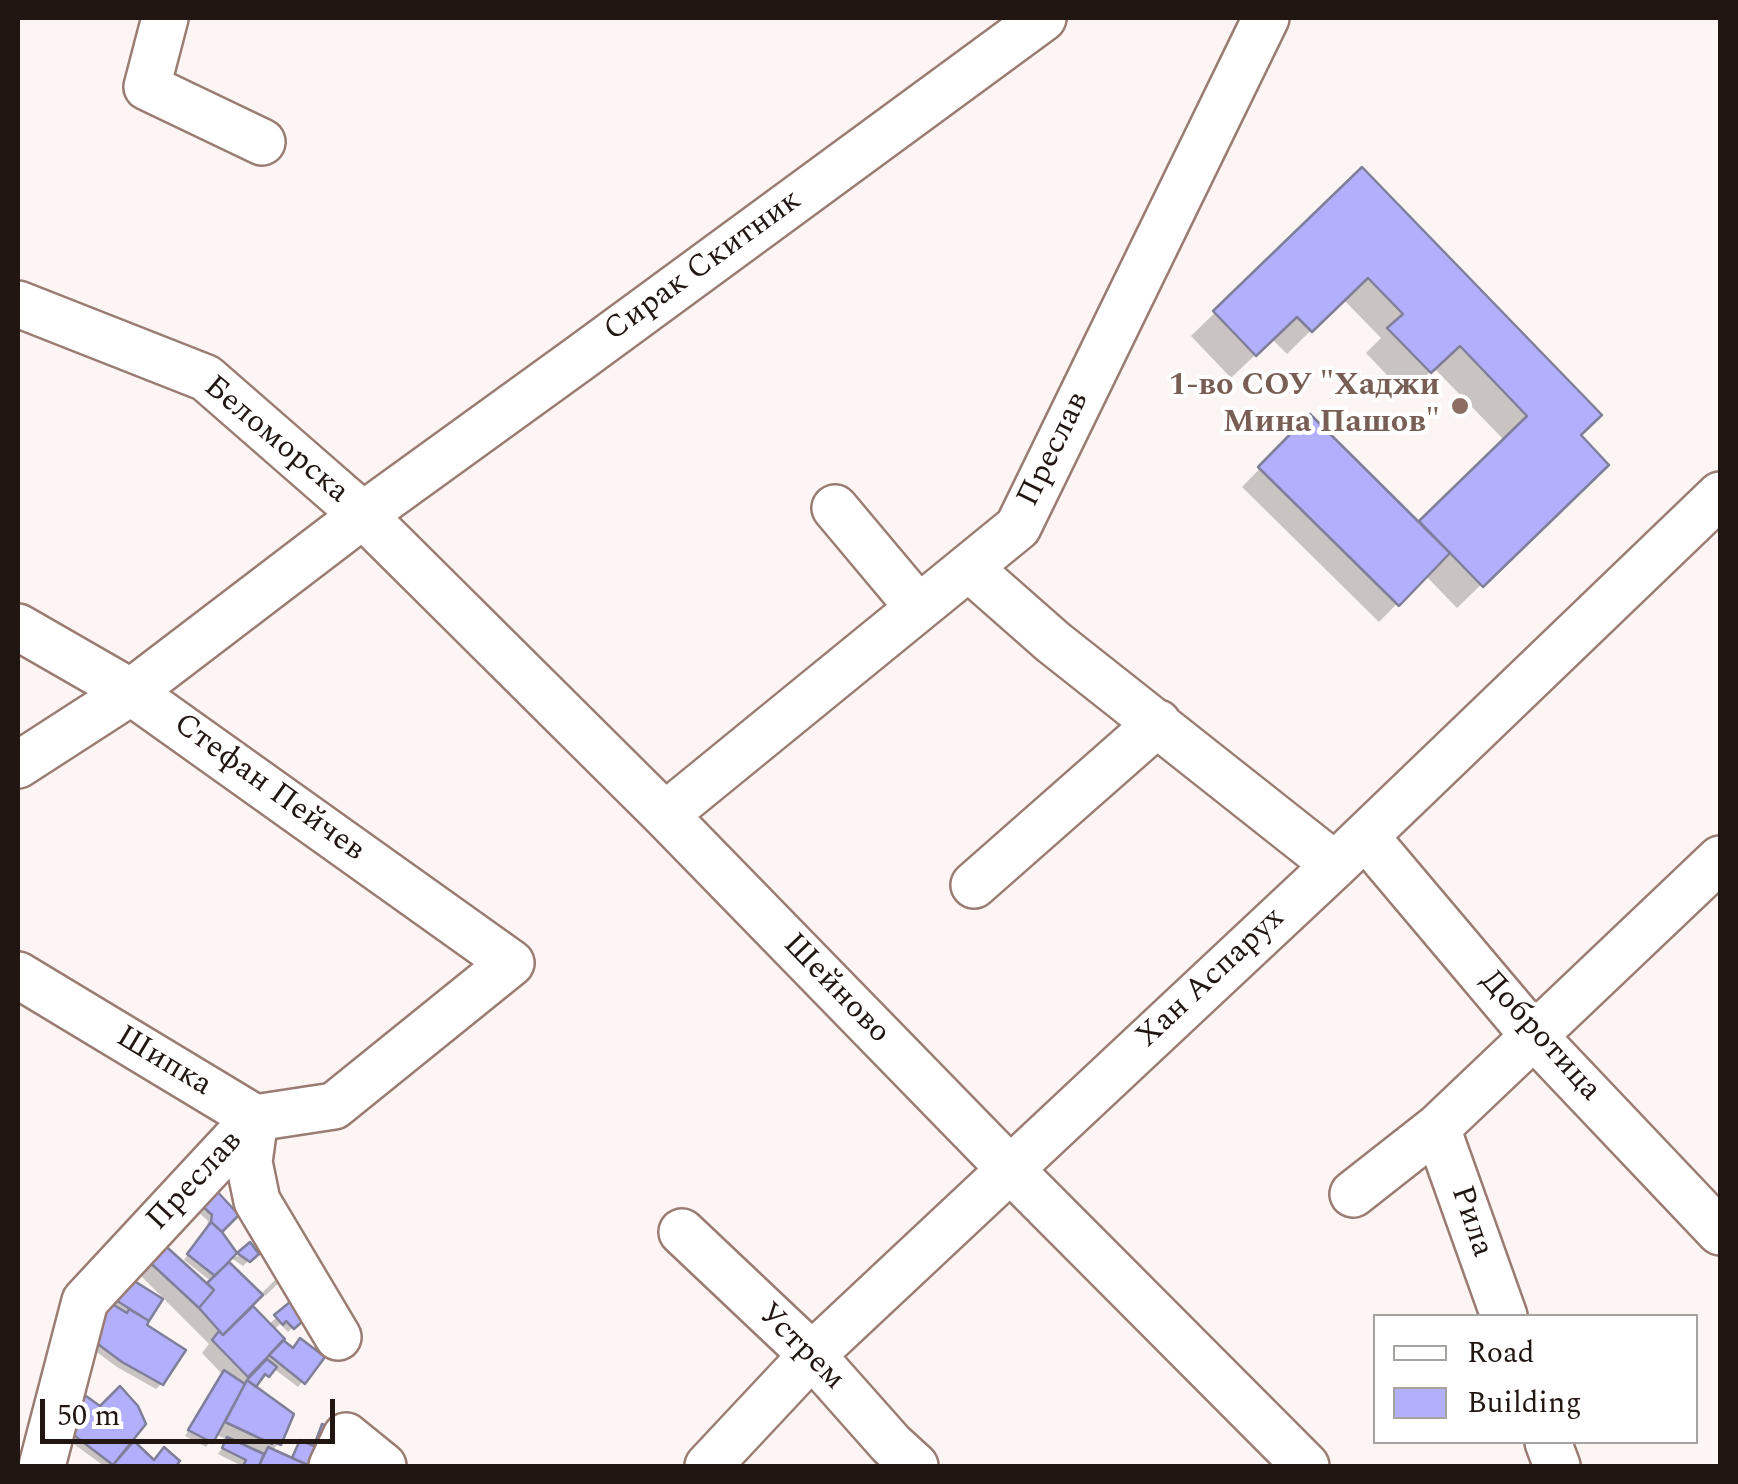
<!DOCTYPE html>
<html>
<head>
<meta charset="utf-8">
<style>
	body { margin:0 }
	#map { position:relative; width:1738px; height:1484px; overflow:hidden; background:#fcf5f3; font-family:Spectral,serif }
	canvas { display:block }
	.frame { position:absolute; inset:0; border:20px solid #211612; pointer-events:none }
	.legend { position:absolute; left:1373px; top:1314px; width:325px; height:130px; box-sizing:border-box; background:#fff; border:2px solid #a6a2a0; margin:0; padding:12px 18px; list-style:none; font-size:30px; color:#211612 }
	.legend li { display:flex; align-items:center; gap:20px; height:50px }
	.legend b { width:50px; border:2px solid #a6a2a0 }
	.scale { position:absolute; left:40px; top:1399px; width:295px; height:45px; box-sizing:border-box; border:5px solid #211612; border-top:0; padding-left:12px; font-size:30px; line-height:35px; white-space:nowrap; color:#211612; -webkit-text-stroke:8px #fff; paint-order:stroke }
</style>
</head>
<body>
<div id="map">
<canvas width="1738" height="1484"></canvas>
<div class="frame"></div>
<ul class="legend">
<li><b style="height:12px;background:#fff"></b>Road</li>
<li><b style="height:28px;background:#b2affd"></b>Building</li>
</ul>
<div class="scale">50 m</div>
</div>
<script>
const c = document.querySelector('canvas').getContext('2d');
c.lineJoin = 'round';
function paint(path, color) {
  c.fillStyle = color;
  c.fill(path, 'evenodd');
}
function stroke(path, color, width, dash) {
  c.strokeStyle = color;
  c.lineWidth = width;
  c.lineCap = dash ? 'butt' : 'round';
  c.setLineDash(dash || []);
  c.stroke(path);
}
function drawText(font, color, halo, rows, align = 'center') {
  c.font = font + ' Spectral,serif';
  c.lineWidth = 8;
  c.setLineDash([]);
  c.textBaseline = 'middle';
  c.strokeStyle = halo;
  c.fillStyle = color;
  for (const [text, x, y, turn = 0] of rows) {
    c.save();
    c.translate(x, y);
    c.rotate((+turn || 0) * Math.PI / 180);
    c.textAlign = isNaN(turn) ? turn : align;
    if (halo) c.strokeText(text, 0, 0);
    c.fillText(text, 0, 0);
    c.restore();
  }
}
paint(new Path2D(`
	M1361,170L1578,435L1606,464L1457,608L1425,575L1379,622L1242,487L1310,417L1418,525L1505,441L1434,368L1406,395L1366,353L1381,338L1343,299L1287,354L1272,339L1231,378L1191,336Z
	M213,1191L219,1232L237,1257L257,1239L263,1246L243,1266L230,1257L216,1271L260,1295L282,1273L285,1277L265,1296L262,1292L249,1306L268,1325L300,1297L311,1311L288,1332L280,1324L273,1331L292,1351H312L322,1332L329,1338L322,1355L298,1387L273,1368L262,1381L259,1378L253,1387L278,1444L271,1451L290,1460L295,1448L301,1443L312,1448L318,1432L323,1427L312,1466H242L218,1454L228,1440L215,1434L206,1447L185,1436L222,1374L202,1353L209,1344L134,1269L160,1244L207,1287L212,1282L184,1260L206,1230L208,1221L195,1209ZM262,1359L267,1362L254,1375L250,1372Z
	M102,1300H160L143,1326L161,1384L156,1389L117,1367L83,1342Z
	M75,1399L119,1459L152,1462L176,1461L172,1466H104L67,1439Z`), '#0003');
const building = new Path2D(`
	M1362,167L1602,415L1581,435L1609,465L1483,587L1419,521L1527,416L1460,346L1431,373L1387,328L1403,314L1368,278L1312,332L1297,317L1256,356L1213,311Z
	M1310,414L1450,553L1399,606L1258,467Z
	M213,1187L239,1215L222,1232L211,1222L212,1215L199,1203Z
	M211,1222L222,1232L237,1253L215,1276L187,1254Z
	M159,1240L214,1290L199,1308L143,1256Z
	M250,1242L259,1254L250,1262L237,1253Z
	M229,1262L263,1295L223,1335L199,1308L214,1290L207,1283Z
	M120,1272L163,1299L149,1321L103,1292Z
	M301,1293L314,1311L294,1329L286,1321L283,1325L274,1315Z
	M101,1297L127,1313L129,1309L149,1321L147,1325L186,1350L163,1385L122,1362L87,1336Z
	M253,1306L285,1339L248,1377L212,1340L219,1331L223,1335Z
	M300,1338L325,1357L305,1384L269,1355L283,1340L293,1348Z
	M267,1359L277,1367L269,1377L265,1374L256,1387L247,1380Z
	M224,1370L245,1384L213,1443L188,1430Z
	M247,1380L294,1414L281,1445L274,1442L272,1444L225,1422Z
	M120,1386L138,1406L146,1424L113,1465L71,1433L79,1391L100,1406Z
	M322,1424L332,1428L310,1466L292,1458L300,1440L314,1446Z
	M227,1437L264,1454L259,1466H243L246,1460L222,1448Z
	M134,1441L154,1460L164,1447L180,1461L176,1466H116L113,1465Z
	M268,1447L310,1466H259Z`);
paint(building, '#b2affd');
stroke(building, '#7f7f9a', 2.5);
const minor = new Path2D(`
	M165,18L147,87L262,142
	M18,304L206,378L363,515L665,815L1010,1169L1306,1466
	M835,508L918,607
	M969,568L1053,642L1335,865
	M18,627L131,692L511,963L334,1106L255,1118L85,1301L42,1466
	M18,765L131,692L363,515L580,358L1043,18
	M665,815L1018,527L1266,18
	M1365,836L1533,1035L1720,1232
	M974,885L1158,723
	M18,975L255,1118L249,1162L257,1201L338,1337
	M1437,1128L1504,1316
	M1353,1194L1437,1128L1720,859
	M682,1232L812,1355L891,1444L915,1466
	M1548,1442L1557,1466
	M332,1466L346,1436L383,1466
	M708,1466L812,1355L1335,865L1720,495`);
stroke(minor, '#9b7c72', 50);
stroke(minor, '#fff', 45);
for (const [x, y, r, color] of [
	[1460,406,10,"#8d6e63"]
]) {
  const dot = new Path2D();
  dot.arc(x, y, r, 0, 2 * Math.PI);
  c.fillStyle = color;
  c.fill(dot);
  stroke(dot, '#fff', 4);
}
drawText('32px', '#211612', '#fff', [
	["Сирак Скитник",704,267,-36],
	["Беломорска",275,441,40],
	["Преслав",1055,450,-64],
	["Стефан Пейчев",268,789,36],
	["Хан Аспарух",1212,979,-43],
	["Шейново",835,990,46],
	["Добротица",1539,1037,48],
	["Шипка",163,1063,31],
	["Преслав",196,1182,-47],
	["Рила",1470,1222,71],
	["Устрем",800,1348,45]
]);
drawText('bold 32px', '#785e54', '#fff', [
	["1-во СОУ \"Хаджи",1440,388],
	["Мина Пашов\"",1440,425]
], 'right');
</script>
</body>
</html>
